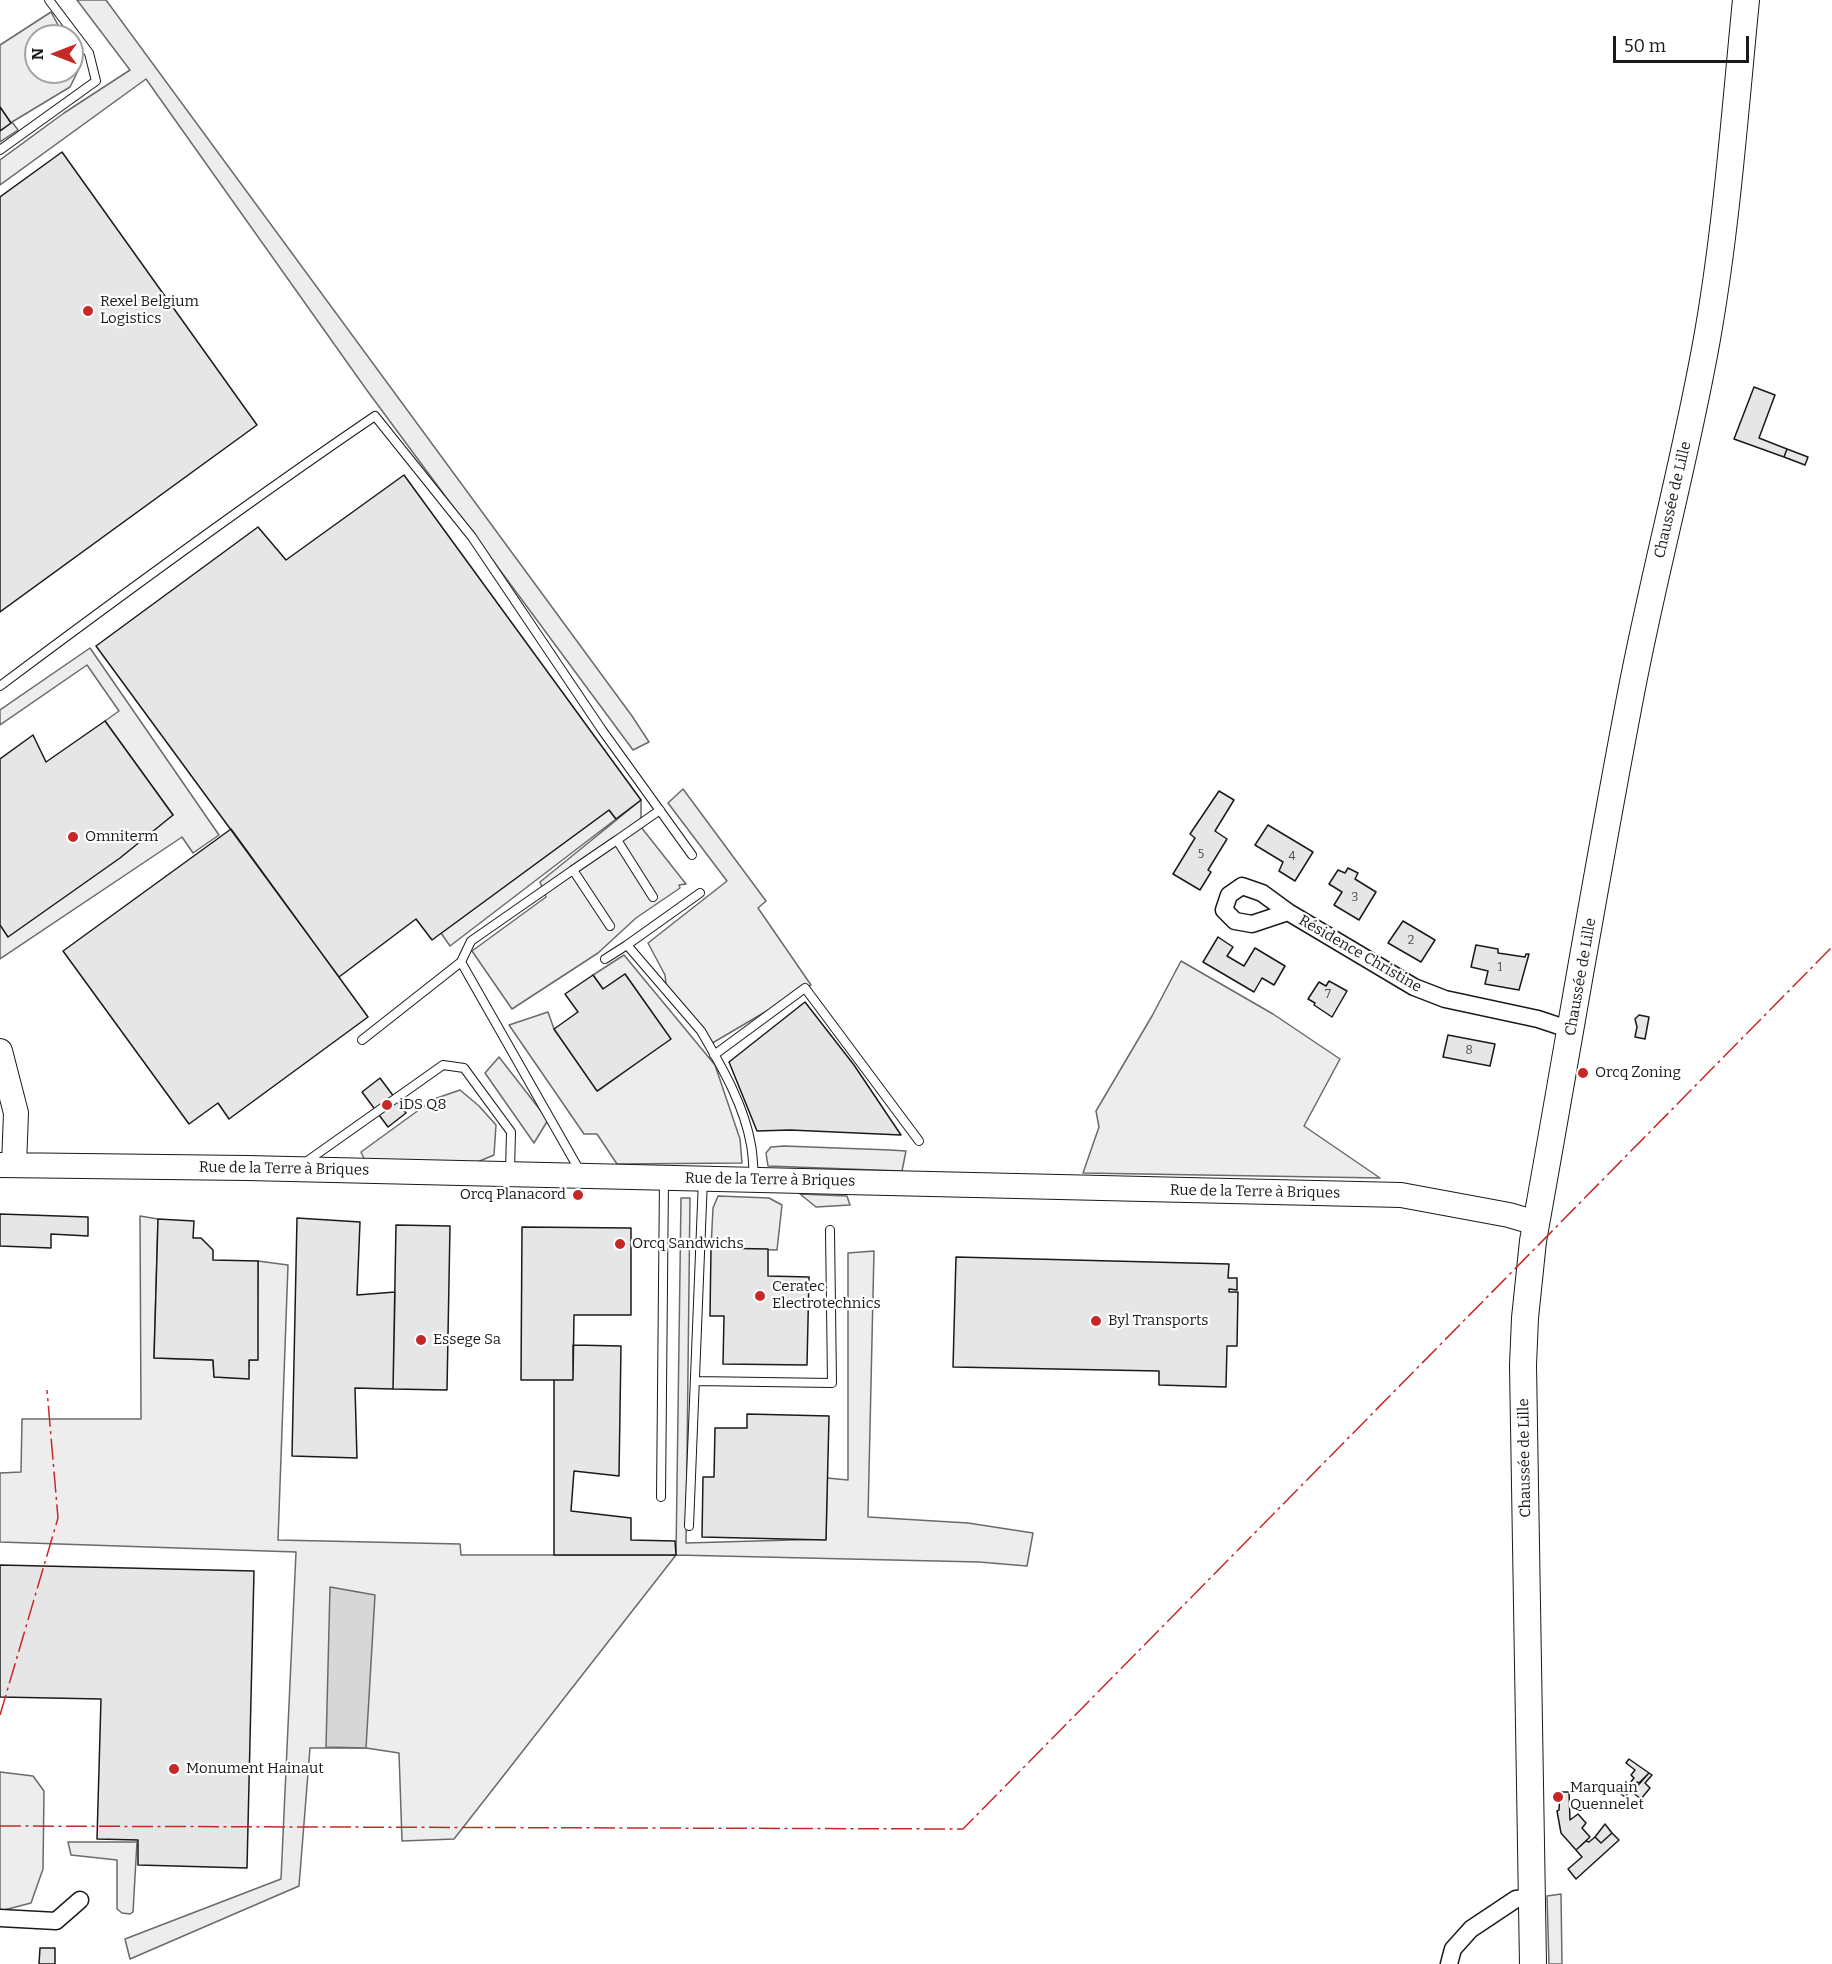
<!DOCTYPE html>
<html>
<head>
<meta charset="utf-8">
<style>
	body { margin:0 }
	#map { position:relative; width:1832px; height:1964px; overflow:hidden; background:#fff; font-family:Bitter,serif }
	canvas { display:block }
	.north { position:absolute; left:24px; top:24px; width:60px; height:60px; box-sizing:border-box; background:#fff; border:2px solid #a3a3a3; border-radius:50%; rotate:270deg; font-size:16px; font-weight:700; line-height:24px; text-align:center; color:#1a1a1a }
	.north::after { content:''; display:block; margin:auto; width:21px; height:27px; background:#c62828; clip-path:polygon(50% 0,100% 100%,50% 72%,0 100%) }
	.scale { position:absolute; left:1613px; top:36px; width:136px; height:27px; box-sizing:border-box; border:3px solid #1a1a1a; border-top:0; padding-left:8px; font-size:18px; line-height:21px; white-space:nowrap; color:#1a1a1a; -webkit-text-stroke:4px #fff; paint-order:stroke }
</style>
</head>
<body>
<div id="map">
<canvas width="1832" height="1964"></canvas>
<div class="north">N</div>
<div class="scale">50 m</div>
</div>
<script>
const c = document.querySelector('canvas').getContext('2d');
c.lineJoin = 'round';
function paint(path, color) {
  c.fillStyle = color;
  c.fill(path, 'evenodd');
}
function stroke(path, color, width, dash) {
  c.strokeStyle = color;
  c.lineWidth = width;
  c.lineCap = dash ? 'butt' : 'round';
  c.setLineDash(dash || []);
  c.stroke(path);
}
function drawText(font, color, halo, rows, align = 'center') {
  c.font = font + ' Bitter,serif';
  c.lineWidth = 4.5;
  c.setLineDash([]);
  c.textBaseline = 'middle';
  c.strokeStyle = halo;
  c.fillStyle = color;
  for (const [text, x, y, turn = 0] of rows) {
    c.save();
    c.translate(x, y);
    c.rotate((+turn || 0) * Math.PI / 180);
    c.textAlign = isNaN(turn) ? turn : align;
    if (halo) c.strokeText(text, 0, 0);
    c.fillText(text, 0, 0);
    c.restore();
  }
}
const built = new Path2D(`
	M77,0H106L632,716L649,742L633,750L366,389L146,79L0,185V160L64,113L130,70Z
	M51,12L64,36H36V72H72V50L81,65L70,87L12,122L18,130L0,142V131L11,123L0,107V45Z
	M90,648L219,835L193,853L182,837L0,959V925L8,936L173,815L105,721L119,711L87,665L0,725V710Z
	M683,789L766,901L758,908L811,985L709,1045L667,993L665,975L648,943L727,881L668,803Z
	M641,800V827L686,884L679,885L680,888L636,918L598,953L512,1009L472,951L546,897L540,882Z
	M609,810L616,819L450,946L441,933Z
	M624,955L715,1065L740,1139L742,1163L617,1164L597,1134H584L509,1025L548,1012L554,1029L598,1091L670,1039L625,974L603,989L593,975Z
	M1181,961L1273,1014L1340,1059L1304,1126L1380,1178L1083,1173L1099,1127L1096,1111L1152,1016Z
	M499,1057L548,1120L534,1143L485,1073Z
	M460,1090L479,1106L496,1125L494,1155L475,1163L367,1165L361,1152L434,1099Z
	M784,1146L890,1150L906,1151L902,1171L768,1166L766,1153L771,1147Z
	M800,1194L847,1196L850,1205L816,1207Z
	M718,1196L769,1198L782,1205L777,1250L711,1248L713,1208Z
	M681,1198H690L686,1543L826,1539L827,1478L848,1480V1253L874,1251L868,1517L968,1523L1033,1533L1027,1566L979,1562L676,1555L454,1839L402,1841L399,1753L366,1748H310L299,1886L130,1959L125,1939L281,1879L296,1552L0,1542V1473L21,1472L22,1419H141L140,1216L158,1219L154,1358L213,1360L214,1377L248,1378L249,1360H257L258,1261L288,1265L278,1540L460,1544L461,1555H676Z
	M0,1772L33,1776L44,1791L43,1869L31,1903L4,1910H0Z
	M68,1842H137L133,1912L130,1914L122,1913L117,1909V1860L71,1855Z
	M1561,1894L1562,1964H1549L1547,1896Z`);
paint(built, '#ededed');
stroke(built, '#6a6a6a', 1.5);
const water = new Path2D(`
	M330,1587L375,1595L366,1748L326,1747Z`);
paint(water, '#d7d7d7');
stroke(water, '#6a6a6a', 1.5);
const building = new Path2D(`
	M0,107L11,123L0,131Z
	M62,152L257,425L0,612V197Z
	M1754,387L1775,395L1759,438L1787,449L1784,457L1734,439Z
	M1787,449L1808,457L1805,465L1784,457Z
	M404,475L641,800L616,819L609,810L432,940L416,919L339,977L96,646L258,527L286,560Z
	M105,721L173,815L120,858L8,937L0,925V759L33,735L46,762Z
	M1219,791L1234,800L1215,831L1227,839L1208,870L1211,872L1200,890L1173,874L1195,838L1190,834Z
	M1268,825L1313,852L1295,881L1279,871L1283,862L1255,845Z
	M231,829L368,1017L229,1119L218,1103L189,1124L63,951Z
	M1348,868L1358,873L1355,879L1376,892L1359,920L1334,905L1342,892L1329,884L1338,870L1345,873Z
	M1403,921L1435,940L1421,962L1388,943Z
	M1218,937L1233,947L1227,956L1244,966L1255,948L1285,966L1274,985L1262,978L1254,992L1203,962Z
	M1476,945L1498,949V953L1525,957L1526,954H1529L1519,990L1485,984L1488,971L1471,967Z
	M625,974L671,1039L597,1091L554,1029L578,1012L565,994L593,975L603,989Z
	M1329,981L1347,991L1332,1017L1314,1005L1315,1003L1308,999L1319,982L1326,986Z
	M805,1002L854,1065L901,1135L790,1130L757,1131L729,1062Z
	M1639,1015L1649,1017L1645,1039L1635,1037L1637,1027L1635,1019Z
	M1448,1035L1495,1044L1490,1066L1443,1057Z
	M380,1078L406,1113L388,1127L362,1092Z
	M0,1214L88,1217V1236L51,1234V1248L0,1246Z
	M297,1218L360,1222L357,1295L395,1292L393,1389L355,1388L357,1458L292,1456Z
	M158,1219L194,1221L193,1238H201L213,1250V1260L258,1261V1360H249V1379L214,1377L213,1360L154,1358Z
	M396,1225L450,1226L447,1390L393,1389Z
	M522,1227L631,1228V1315H574L573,1380H521Z
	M711,1248L768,1249V1276L809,1277L807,1365L723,1364L724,1316H710Z
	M956,1257L1229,1264L1228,1278H1237V1290L1229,1289V1292H1238L1237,1346H1227L1226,1387L1159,1385V1371L953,1367Z
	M573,1345L621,1346L619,1476L574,1471L571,1511L631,1518V1540L675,1541L676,1555H554V1380H573Z
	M747,1414L829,1416L826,1540L702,1537L703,1477H714L715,1428H747Z
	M0,1565L254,1571L247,1868L138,1865V1840L97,1839L101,1699L0,1697Z
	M1629,1759L1649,1773L1639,1783L1637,1782L1625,1797L1621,1794L1634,1778L1631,1775L1635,1770L1626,1763Z
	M1649,1773L1652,1775L1645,1783L1650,1788L1641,1799L1632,1792Z
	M1560,1792H1569L1570,1820L1578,1814L1586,1823L1582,1828L1590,1837L1576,1850L1561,1833L1557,1811L1559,1810Z
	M1605,1824L1612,1833L1601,1843L1595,1837Z
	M1612,1833L1619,1840L1576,1879L1568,1869L1582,1857L1576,1850L1586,1841L1589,1842L1595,1837L1601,1843Z
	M40,1948H55V1964H39Z`);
paint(building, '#e6e6e6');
stroke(building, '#1a1a1a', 1.5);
const lane = new Path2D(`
	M0,150L96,81L89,53L49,0
	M0,686C123,594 247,503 375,416L472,537L602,730L692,855
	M700,893L627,945L701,1031C721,1066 744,1104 751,1145C753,1155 753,1166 754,1177
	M653,897L617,840L660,810
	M610,926L573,870L617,840
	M605,959L627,945
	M461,962L471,941L573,870
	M362,1040L461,962L581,1173
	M714,1055L805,988L919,1141
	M303,1164L443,1065L464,1068L511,1132L510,1171
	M695,1381L832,1383L830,1230
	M661,1497L664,1178
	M689,1526L703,1179`);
const street = new Path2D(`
	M1288,912L1252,924L1235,921L1224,910L1229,895L1242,886L1262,893L1288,912L1414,987L1445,999L1538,1019L1571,1030
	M0,1918L56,1921L80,1900
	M1449,1964L1453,1949L1471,1929L1516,1899L1532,1897`);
const secondary = new Path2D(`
	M0,1051L16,1113L14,1165
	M0,1165L247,1168L1401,1195L1509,1215L1536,1223`);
const primary = new Path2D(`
	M1533,1964L1523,1365L1525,1318L1533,1241C1566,1058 1596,875 1631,693C1654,572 1687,454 1708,333C1727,223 1735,111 1746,0`);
stroke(lane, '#1a1a1a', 10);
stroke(street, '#1a1a1a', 19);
stroke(secondary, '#1a1a1a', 26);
stroke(primary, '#1a1a1a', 28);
stroke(lane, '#fff', 8);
stroke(street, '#fff', 16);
stroke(secondary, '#fff', 24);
stroke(primary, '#fff', 26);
stroke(new Path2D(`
	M0,1715L58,1518L47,1390
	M0,1826L963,1829L1832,947`), '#c62828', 1.5, [21, 4.5, 3, 4.5]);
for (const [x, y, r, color] of [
	[88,311,6,"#c62828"],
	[73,837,6,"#c62828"],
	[1583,1073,6,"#c62828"],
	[387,1105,6,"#c62828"],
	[578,1195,6,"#c62828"],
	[620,1244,6,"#c62828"],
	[760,1296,6,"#c62828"],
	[1096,1321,6,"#c62828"],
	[421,1340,6,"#c62828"],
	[174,1769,6,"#c62828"],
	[1558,1797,6,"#c62828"]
]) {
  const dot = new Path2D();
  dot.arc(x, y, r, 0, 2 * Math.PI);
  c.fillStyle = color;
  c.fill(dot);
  stroke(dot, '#fff', 2);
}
drawText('12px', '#4d4d4d', null, [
	["5",1201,855],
	["4",1292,857],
	["3",1355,898],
	["2",1411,941],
	["1",1500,968],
	["7",1328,995],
	["8",1469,1051]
]);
drawText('15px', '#1a1a1a', '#fff', [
	["Rexel Belgium",100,302],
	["Logistics",100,319],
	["Omniterm",85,837],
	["Orcq Zoning",1595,1073],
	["iDS Q8",399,1105],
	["Orcq Planacord",566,1195,"right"],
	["Orcq Sandwichs",632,1244],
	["Ceratec",772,1287],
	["Electrotechnics",772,1304],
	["Byl Transports",1108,1321],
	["Essege Sa",433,1340],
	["Monument Hainaut",186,1769],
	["Marquain",1570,1788],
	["Quennelet",1570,1805]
], 'left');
drawText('15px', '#1a1a1a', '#fff', [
	["Chaussée de Lille",1673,500,-77],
	["Résidence Christine",1360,954,30],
	["Chaussée de Lille",1581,977,-80],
	["Rue de la Terre à Briques",284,1169,1],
	["Rue de la Terre à Briques",770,1180,1],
	["Rue de la Terre à Briques",1255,1192,1],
	["Chaussée de Lille",1525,1458,-91]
]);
</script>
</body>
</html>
